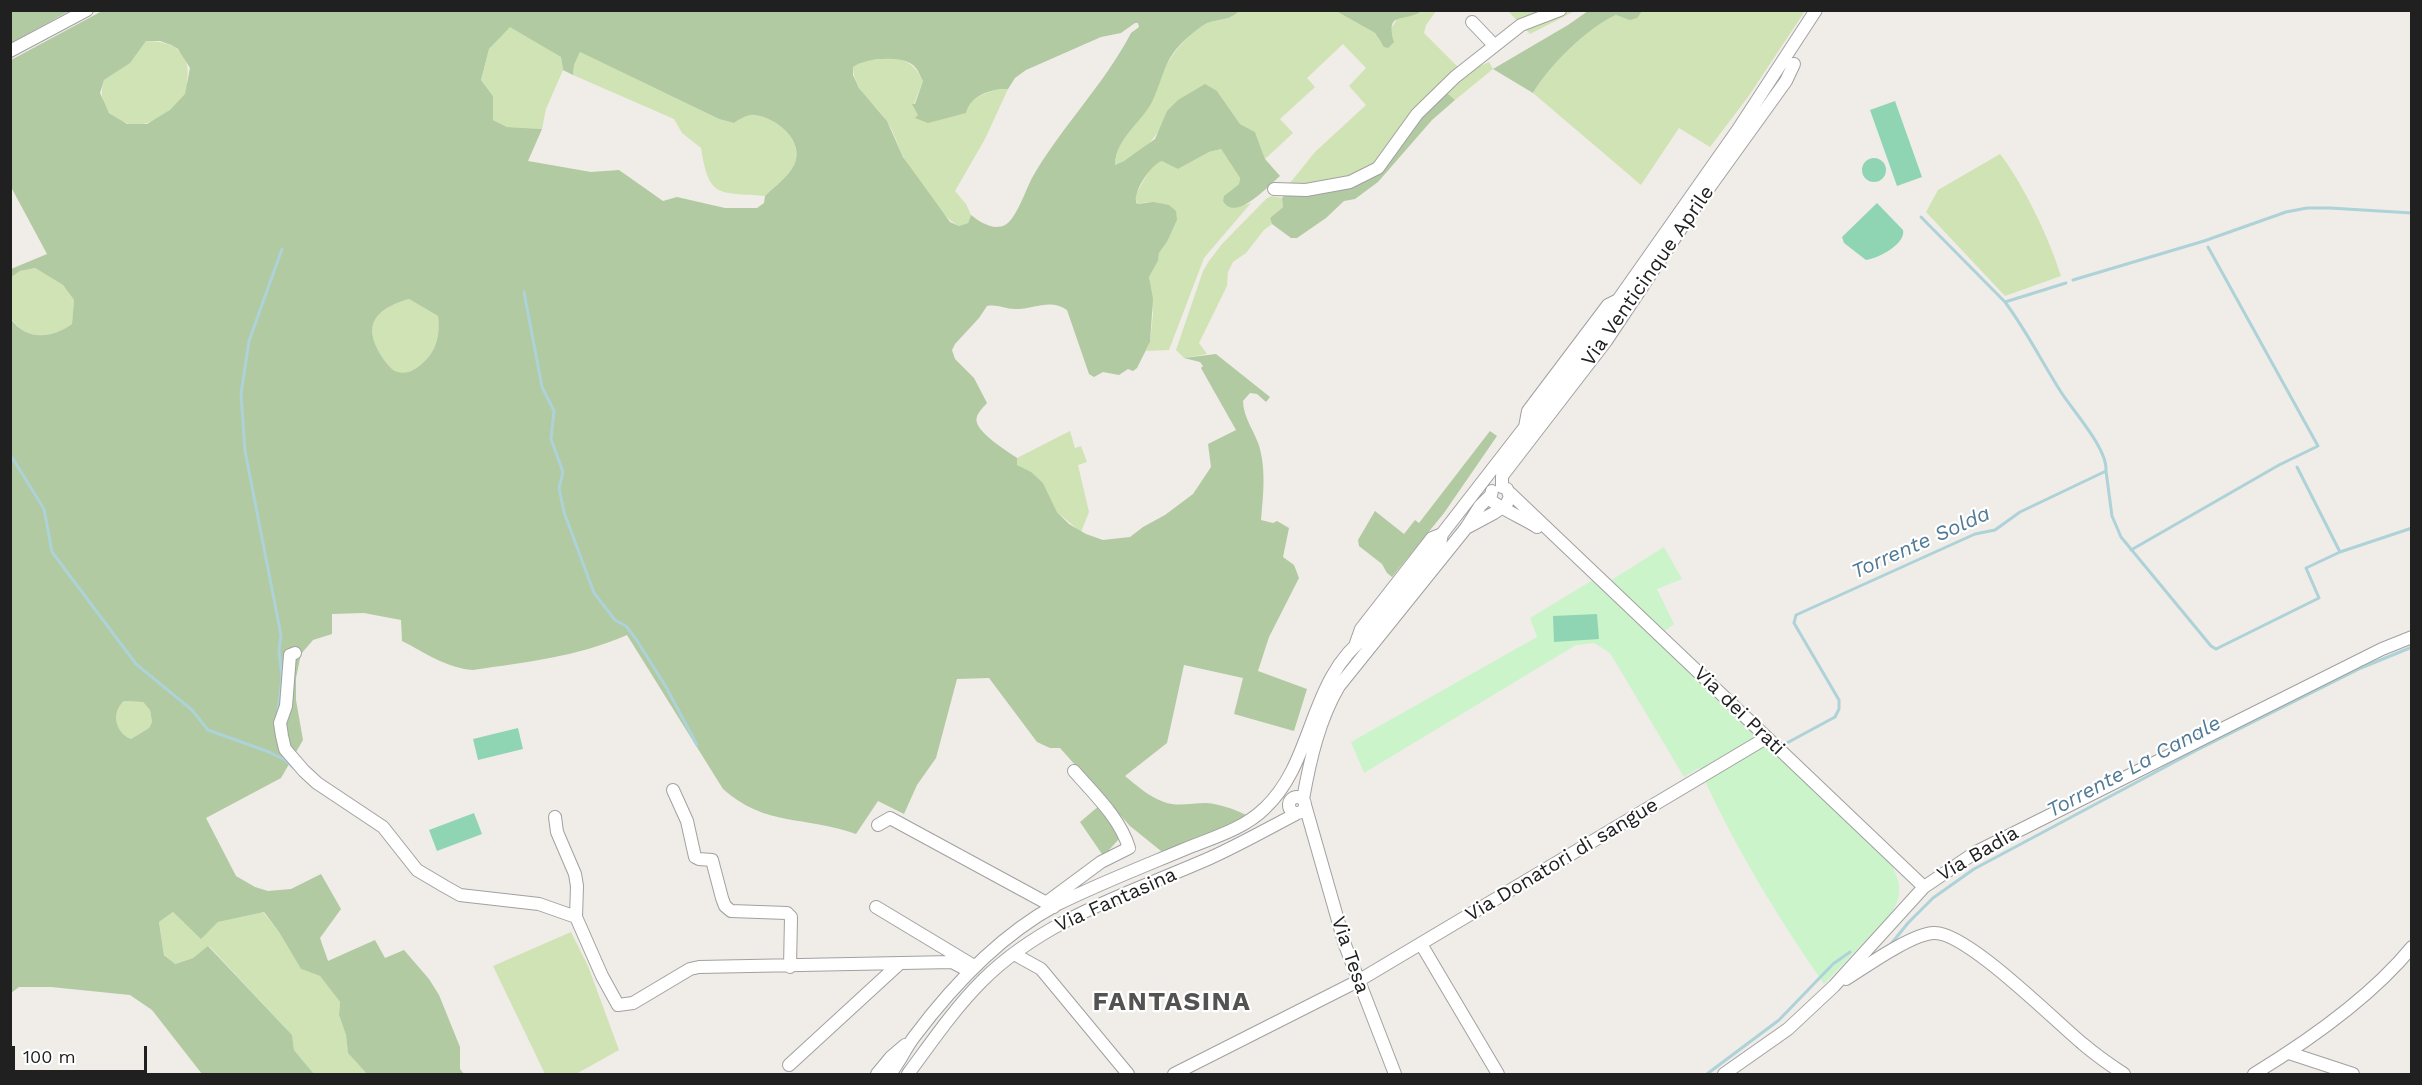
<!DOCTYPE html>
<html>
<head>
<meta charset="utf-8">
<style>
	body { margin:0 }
	#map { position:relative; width:2422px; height:1085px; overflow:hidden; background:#f0ece8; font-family:"Work Sans",sans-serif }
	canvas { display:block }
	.frame { position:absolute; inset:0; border:12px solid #202020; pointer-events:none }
	.scale { position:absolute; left:12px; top:1046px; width:135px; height:27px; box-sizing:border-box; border:3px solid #202020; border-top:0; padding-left:8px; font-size:18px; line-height:21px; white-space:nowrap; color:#202020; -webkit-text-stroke:4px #fff; paint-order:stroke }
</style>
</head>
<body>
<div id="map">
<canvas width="2422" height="1085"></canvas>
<div class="frame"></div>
<div class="scale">100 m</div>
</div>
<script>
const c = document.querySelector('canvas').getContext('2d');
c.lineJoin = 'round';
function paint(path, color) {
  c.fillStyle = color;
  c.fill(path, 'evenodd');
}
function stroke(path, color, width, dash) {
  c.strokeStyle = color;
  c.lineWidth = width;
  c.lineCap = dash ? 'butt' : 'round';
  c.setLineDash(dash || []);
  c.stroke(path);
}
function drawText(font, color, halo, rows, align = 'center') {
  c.font = font + ' "Work Sans",sans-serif';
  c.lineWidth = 4.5;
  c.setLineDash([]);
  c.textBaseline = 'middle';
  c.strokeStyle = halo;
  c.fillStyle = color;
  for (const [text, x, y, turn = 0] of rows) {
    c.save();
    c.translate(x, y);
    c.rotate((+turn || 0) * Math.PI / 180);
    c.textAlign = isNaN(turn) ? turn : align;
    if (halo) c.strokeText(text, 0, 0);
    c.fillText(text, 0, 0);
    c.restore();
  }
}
paint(new Path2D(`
	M1239,11H1336L1375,33L1381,43L1398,18C1410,14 1423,11 1436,11L1426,25L1424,33L1464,73L1489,62L1493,69L1455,100L1447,93L1366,175L1306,189L1290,183L1315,152L1366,105L1349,86L1366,68L1343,44L1307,78L1315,87L1280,119L1293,133L1265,159L1255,132L1240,124L1217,91L1168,111C1158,139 1142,154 1115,165C1115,138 1143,121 1154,98C1157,91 1158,83 1161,76C1167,62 1176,49 1187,38C1193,33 1203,24 1210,22C1222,19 1228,21 1239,11Z
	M1508,11H1575L1530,34Z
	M1642,11H1805L1748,97L1710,147L1679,128L1641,185L1533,93C1548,67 1588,27 1616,15L1623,17Z
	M510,26L561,57L563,70L546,109L542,129L507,127L493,120V96L481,80L489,49Z
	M146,41C173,41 192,52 187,82C187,86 187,91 185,95C175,111 145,131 126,123C122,122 118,118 114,116C101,108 100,93 104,80L129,63Z
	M580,52L719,119L734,123C740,119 748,113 756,115C776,117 806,143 794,165C788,177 774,187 765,196C718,192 709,199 701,148L682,133L674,119L573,75L574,65Z
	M892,58C910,60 915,67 923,81L914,104L967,106C977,95 993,88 1008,89L985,139L955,191L966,204L971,215L968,223L959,226C939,216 912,174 902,154C897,143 893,130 886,120C874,102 853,90 853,66L860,61Z
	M1221,149L1240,178L1239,184L1229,192L1240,206L1251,203L1204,258L1169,350L1146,351L1150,342L1153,314L1149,277L1158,261L1159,253L1167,242L1177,220C1164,207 1157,199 1137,204L1135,196L1150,169L1156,163L1163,160L1178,169L1209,152Z
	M2000,154C2024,185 2049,238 2061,276L2005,296L1926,212L1938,190Z
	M1271,196L1282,198L1283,207L1270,218L1272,224L1264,230L1246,253L1233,262L1228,272L1227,286L1199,343L1207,354L1184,358L1176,350L1203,271L1209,261L1222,244L1266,199Z
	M35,268L63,285L74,300L72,324C52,338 27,342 11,318L10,277L20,271Z
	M409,299L438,316C441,339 434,358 413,370C408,373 401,375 395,371C389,368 381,356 378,350C362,320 382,307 409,299Z
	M1070,431L1075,448L1081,446L1087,462L1078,465L1089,512L1081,532L1057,512L1043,483L1017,465V458Z
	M124,701L143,702L150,710L152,722L149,728L131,739C115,734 111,712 124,701Z
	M173,912L201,938L218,922L263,912L279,932L301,969L320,976L340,1002L339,1015L346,1035L348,1053L367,1074H314L294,1050L292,1035L209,946L193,958L174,964L164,954L159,922Z
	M571,932L588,966L619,1050L576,1074H545L493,966Z`), '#d0e3b4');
paint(new Path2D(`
	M11,10H69V11L11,43Z
	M102,11H1239C1230,20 1222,19 1210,22C1203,24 1193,33 1187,38C1164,59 1165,72 1154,98C1144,121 1115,138 1115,165L1124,161L1155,139L1167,111L1178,100L1205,84L1217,91L1240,124L1255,132L1265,159L1280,176C1269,185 1236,223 1223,201L1224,196L1239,184L1240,178L1221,149L1209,152L1178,169L1162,161C1151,164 1131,194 1137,204L1153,202L1169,205L1176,211L1177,220L1167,242L1159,253L1158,261L1149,277L1153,299L1150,342L1137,368L1133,371L1128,369L1119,375L1103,372L1094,377L1089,374L1067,310C1051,298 1034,309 1015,309C1005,309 997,304 987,306L979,318L955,344L952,350L955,359L974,378L987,403C983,408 974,415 977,423C981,435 1007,451 1017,458V465L1031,472L1043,483L1057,512L1069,524L1086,534L1103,540L1130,537L1143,527L1165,515L1193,494L1211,467L1208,444L1236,430L1201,368L1203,366L1200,362L1184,358L1216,354L1270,397L1266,402L1257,394L1250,393L1243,401C1243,418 1256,433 1260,449C1266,473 1263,496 1261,520L1273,523L1277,521L1289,528L1283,557L1294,565L1299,578L1269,637L1258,671L1307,689L1294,731L1234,714L1243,678L1184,665L1167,743L1125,776C1136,785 1149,797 1164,802C1177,807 1192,803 1206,803C1220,804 1234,809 1246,815L1235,822L1171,850L1161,851L1130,826L1060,748H1050L1037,742L989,678L957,679L936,758L917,785L904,814L878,801L856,834C807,816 765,827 723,789L627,635C576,657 527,662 473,670C446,668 426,653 402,641L401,620L364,613L332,614V634L313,640L301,654L296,678V700L303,740L281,778L206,818L236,876L255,887L268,891L291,889L321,874L341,909L320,938L328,961L375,940L385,958L404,950L429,979L439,995L460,1047V1069L464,1074H367L348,1053L346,1035L339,1015L340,1002L320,976L301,969L279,932L264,912L218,922L201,939L173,912L159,922L164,955L175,964L193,958L208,946L292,1035L294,1050L314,1074H202L152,1010L130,995L51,987H19L11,993L10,318C27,342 52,338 72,324L74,300L63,285L35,268L20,271L11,277V269L47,254L11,187V60ZM1135,23H1138L1139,27L1131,33C1104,85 1061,127 1032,178C1026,189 1016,220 1005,225C993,231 980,222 971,215L968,223L959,226L950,222L903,157L887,121L859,88L853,75V67C864,58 901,55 913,65C918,69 920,76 923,81L915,104H912L918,115L915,118L928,123L966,113C970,95 993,88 1008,89L1015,78L1026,70L1101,37L1121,33ZM510,27L561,57L563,70L573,75L574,65L580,52L719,119L734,123C740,119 748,114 755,115C776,117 806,142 794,165C788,177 774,187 765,196L764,203L757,208H725L677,197L663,201L619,170L591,172L528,161L542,129L507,127L493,120V96L481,80L489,49ZM146,41H160L171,45L178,49L190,68L185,94L170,110L147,124H127L109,113L100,93L104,80L130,63ZM409,299L438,316C441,339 434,358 413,370C408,373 401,374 395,371C389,368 381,356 378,350C362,320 382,307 409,299ZM124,701L143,702L150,710L152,722L149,728L131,739C115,733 111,712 124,701Z
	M1336,11V10L1422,11C1404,23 1385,10 1394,42L1388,48L1384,47L1375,33Z
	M1588,11H1642L1637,18L1630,20L1616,15C1588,27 1548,67 1533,93L1493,69L1568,25Z
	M1438,91L1447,93L1455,100L1432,120L1378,182L1355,199L1344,201L1326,218L1297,238H1291L1272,224L1270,218L1283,207L1282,198L1287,192L1290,183L1306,189L1366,175Z
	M1490,431L1497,436L1444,513L1392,577L1387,573L1382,564L1359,546L1358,540L1375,511L1404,534L1415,520L1419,523Z
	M1100,805L1118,833V840L1109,850V855L1104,857L1080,822Z`), '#b1caa1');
paint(new Path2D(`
	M1664,547L1682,579L1657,589L1674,624L1659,635L1888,857C1899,880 1906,892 1890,915L1824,984C1776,915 1733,844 1699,768L1684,777L1610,653L1594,643L1576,645L1364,773L1351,742L1537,637L1530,618L1591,581L1605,584Z`), '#cbf4cb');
paint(new Path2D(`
	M1895,101L1922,177L1897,186L1870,110Z
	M1862 170a12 12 0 1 1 24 0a12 12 0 1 1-24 0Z
	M1877,203L1903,230C1906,244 1879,258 1866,260L1844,243L1842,237Z
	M1597,614L1599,639L1554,642L1553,616Z
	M518,728L523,749L478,760L473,739Z
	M474,813L482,834L437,851L429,830Z`), '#8fd5b4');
stroke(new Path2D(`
	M1921,217L2005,302
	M2073,280L2204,241L2286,212L2307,208H2330L2412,213
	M524,292L542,387L554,411L551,439L563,472L559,488L564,512L594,593L615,620L626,626L636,639L666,687L697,745
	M10,454L44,509L52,552L136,664L192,710L208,730L269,752L285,760L295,769
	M2106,471L2112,516L2121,537L2211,646L2216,649L2319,598L2306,568L2340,552L2297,467
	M2131,550L2279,465L2318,446L2208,247
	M2340,552L2412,528
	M278,711L282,678L279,650L281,635L245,451L241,394L249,341L282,249
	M1785,744L1835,717L1839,709V700L1794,623L1796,615L1975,534L1995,530L2020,512L2106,471C2108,449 2073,411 2061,392C2042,362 2026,330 2005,302L2066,283
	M1891,944L1908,923L1933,898L1974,869L2197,750L2361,668L2412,647
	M1707,1074L1779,1020L1833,964L1850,952`), '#add2d8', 3);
const minor = new Path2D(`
	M1472,22L1494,45
	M10,51L87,10
	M1274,189L1306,190L1350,182L1378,168L1417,114L1455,77L1521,25L1560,10
	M1525,427L1528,411L1608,305L1618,300
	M1502,487V476L1606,341L1696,206L1786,81L1794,64
	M1492,491L1490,499C1495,506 1527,520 1537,527
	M1510,493L1924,887
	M1468,527L1494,513L1506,505L1510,497L1507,489
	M1356,643L1361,629L1432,538L1442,534
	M295,653L290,655L286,706L280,723L282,736L285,749L304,771L317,783L383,827L417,870L444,886L460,895L539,904L576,917
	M673,790L687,821L695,857L699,859L712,860L722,898L725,906L731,911L787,913L791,917L790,967
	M1289 805a8 8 0 1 1 16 0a8 8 0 1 1-16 0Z
	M1303,799C1310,760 1319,720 1339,686L1466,528L1480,506L1490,496
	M1305,805L1345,945L1395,1074
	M555,817L557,832L575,874L577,886L576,917L602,976L618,1005L633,1003L690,969L699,967L952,962L969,971
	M878,825L890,818L1054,907
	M1047,902L1101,862L1129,848C1120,818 1094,794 1074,771
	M876,907L974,966
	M1421,944L1498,1074
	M1014,954L1041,969L1128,1074
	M1846,979C1867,966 1911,934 1934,933C1966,931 2056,1022 2083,1044C2096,1055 2110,1065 2124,1074
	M2289,1053L2353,1074
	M789,1065L899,964
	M877,1074L891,1057L905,1045
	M890,1074C899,1063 905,1049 914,1037C953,985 999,936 1056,905C1098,884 1142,867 1185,849C1212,838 1244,829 1265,808C1315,761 1308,678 1368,635L1440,544L1442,534L1525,427L1537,418L1617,311L1618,300L1737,131L1816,10
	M908,1074C931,1043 954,1009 982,981C1045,918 1131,893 1210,858C1239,845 1267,829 1296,814
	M1174,1074L1358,981L1766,738
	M1724,1074L1788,1029L1834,986L1924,887L1976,852L2382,649L2412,637
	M2254,1074C2308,1041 2371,997 2412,947`);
stroke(minor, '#a1a1a1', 14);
stroke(minor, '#fff', 12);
drawText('20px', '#202020', '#fff', [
	["Via Venticinque Aprile",1648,276,-55],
	["Via dei Prati",1739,711,44],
	["Via Badia",1978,854,-30],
	["Via Donatori di sangue",1562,860,-31],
	["Via Fantasina",1116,900,-24],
	["Via Tesa",1350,955,71]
]);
drawText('italic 21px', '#507a96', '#fff', [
	["Torrente Solda",1921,543,-24],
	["Torrente La Canale",2134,767,-28]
]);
c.letterSpacing = '1.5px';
drawText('bold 26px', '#535353', '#fff', [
	["FANTASINA",1172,1002]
]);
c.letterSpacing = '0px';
</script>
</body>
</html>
